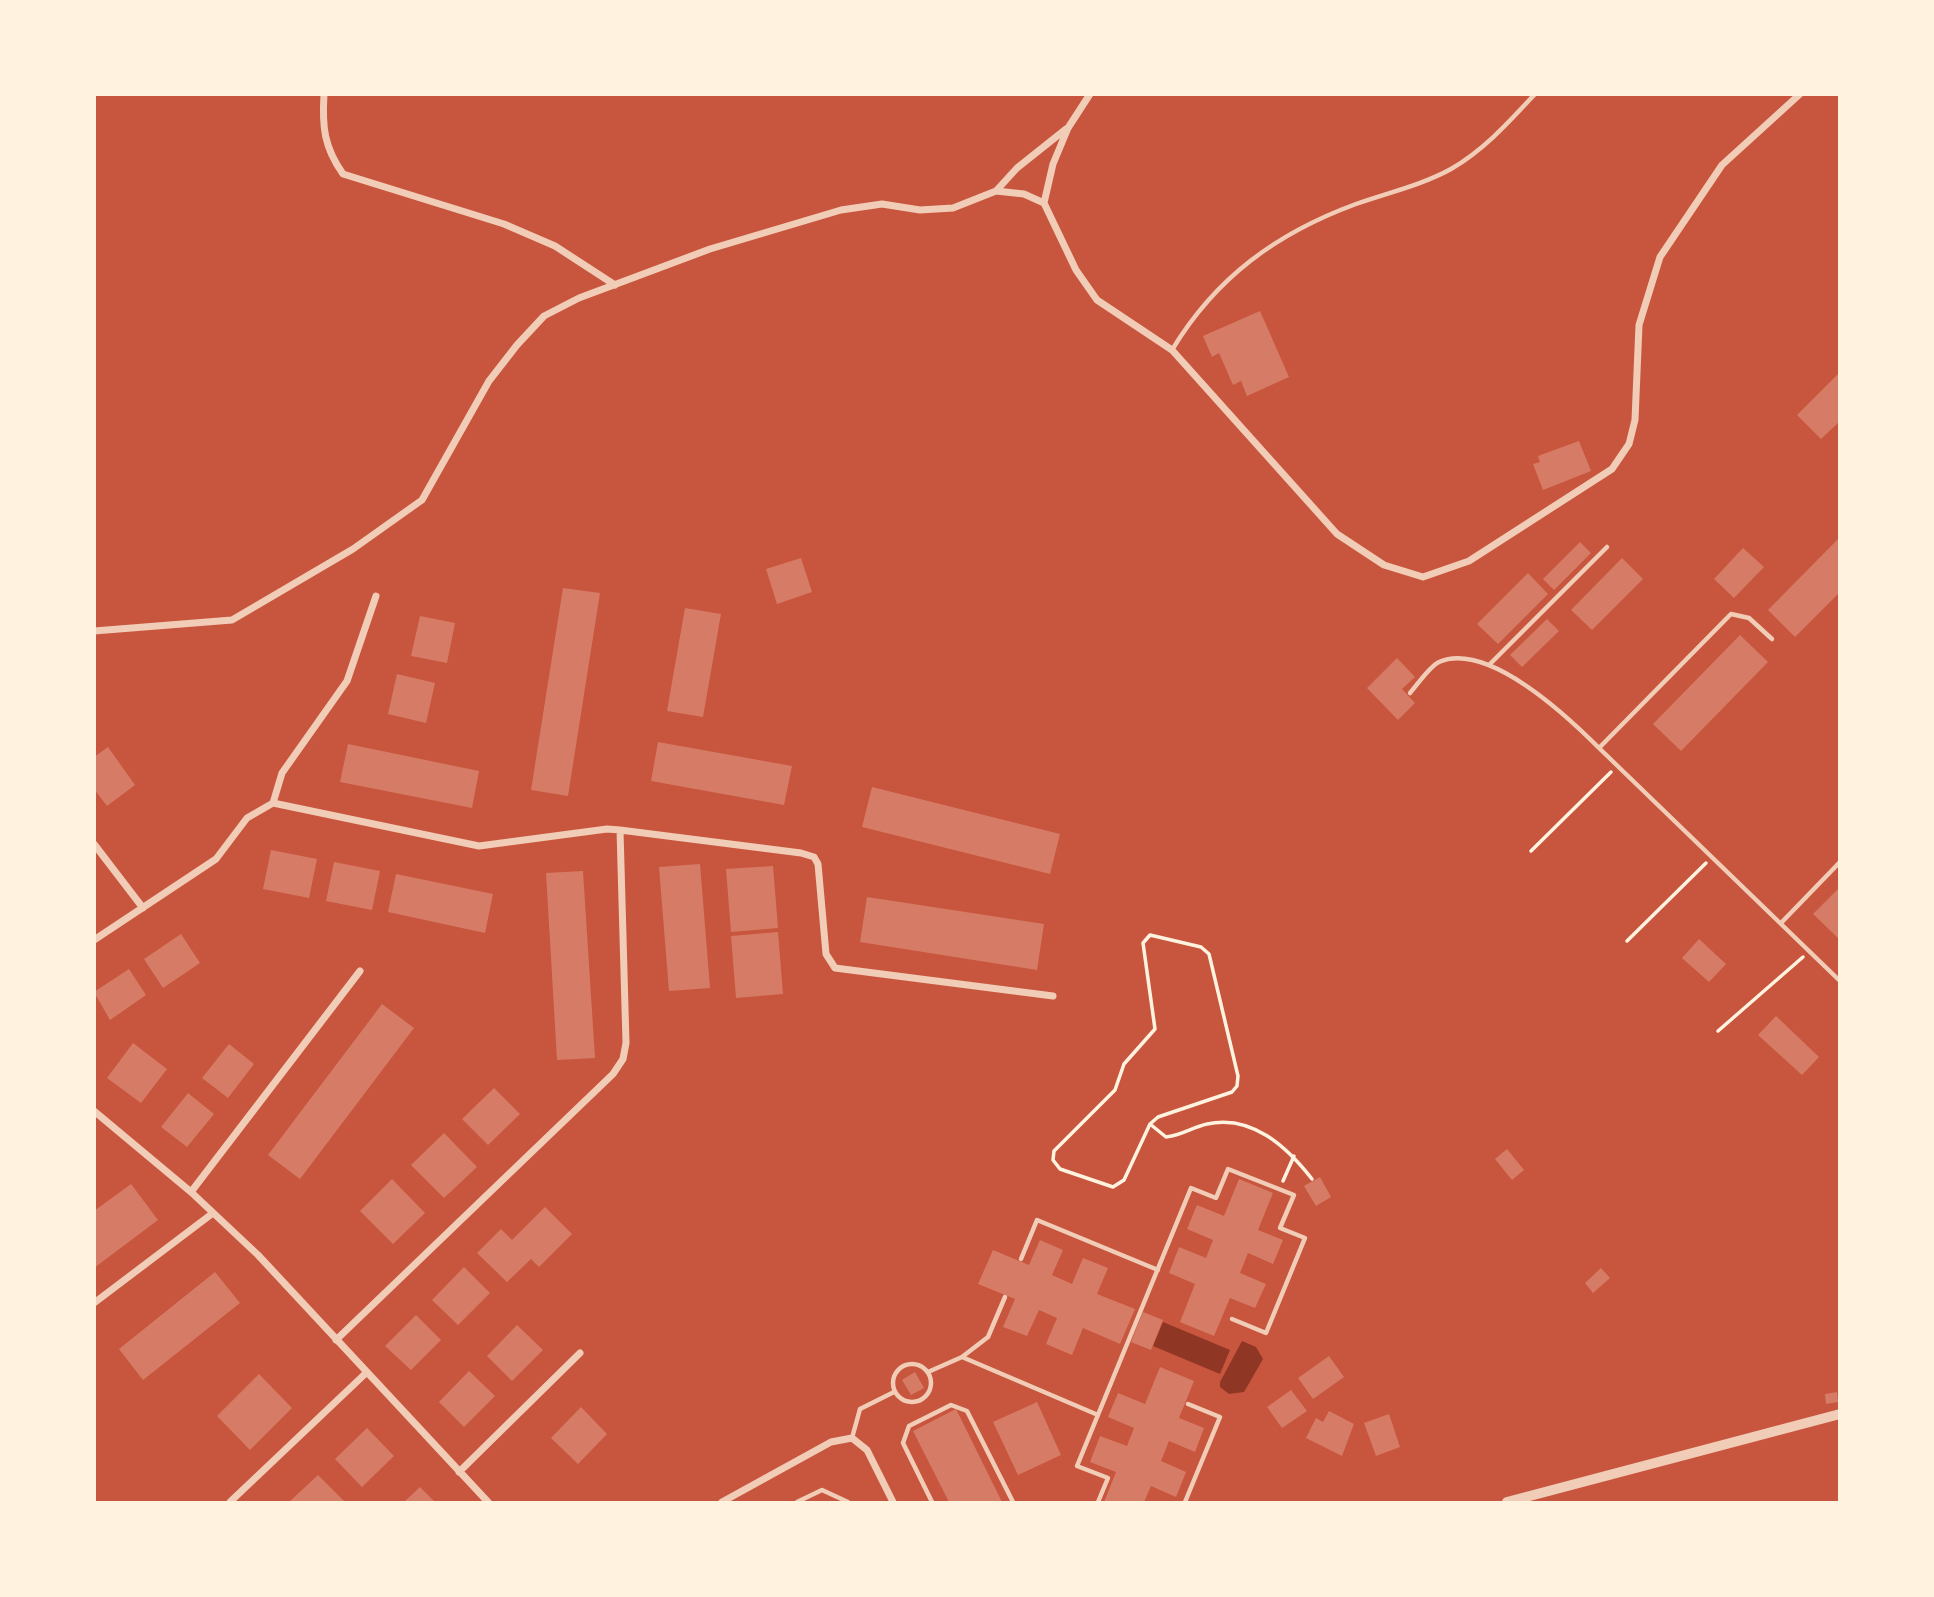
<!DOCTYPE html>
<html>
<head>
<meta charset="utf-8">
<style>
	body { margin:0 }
	#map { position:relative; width:1934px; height:1597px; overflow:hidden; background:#c8553d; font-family:"Fira Sans",sans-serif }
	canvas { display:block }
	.frame { position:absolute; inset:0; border:96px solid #fff3e0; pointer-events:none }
</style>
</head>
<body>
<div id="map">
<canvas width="1934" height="1597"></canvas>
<div class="frame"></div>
</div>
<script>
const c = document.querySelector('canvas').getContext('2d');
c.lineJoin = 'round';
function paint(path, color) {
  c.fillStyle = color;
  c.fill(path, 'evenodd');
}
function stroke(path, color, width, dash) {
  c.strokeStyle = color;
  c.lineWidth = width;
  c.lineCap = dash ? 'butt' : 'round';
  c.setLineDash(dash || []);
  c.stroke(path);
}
paint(new Path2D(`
	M1163,1322L1230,1350L1220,1374L1153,1346Z
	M1242,1341L1256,1347L1263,1359L1244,1392L1229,1394L1220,1387V1382Z`), '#8f3625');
paint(new Path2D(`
	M1260,311L1289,377L1247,396L1241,381L1233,385L1219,353L1212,357L1203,336Z
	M1840,372V421L1821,439L1797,415Z
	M1579,441L1591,471L1543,490L1533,464L1540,462L1538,456Z
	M1838,539L1840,592L1795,637L1768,610Z
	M1580,542L1591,553L1554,590L1543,579Z
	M1743,548L1764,567L1734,598L1714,579Z
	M801,558L812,592L777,604L766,569Z
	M1622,558L1643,579L1592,630L1571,610Z
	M1528,573L1548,594L1498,644L1477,624Z
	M563,588L600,593L568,796L531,790Z
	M685,608L721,614L703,717L667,711Z
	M420,616L455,623L447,663L411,656Z
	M1547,619L1559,631L1522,667L1510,655Z
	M1740,635L1768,662L1681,751L1653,724Z
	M1397,658L1415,677L1402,689L1415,703L1398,720L1367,688Z
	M397,674L435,683L426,723L388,714Z
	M658,742L792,766L784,805L651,781Z
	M348,744L479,771L472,808L340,782Z
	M108,747L135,785L107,806L94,789V757Z
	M872,787L1060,834L1050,874L862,827Z
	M271,850L317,859L309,898L263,889Z
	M334,862L380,871L372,910L326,901Z
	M700,864L710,988L669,991L659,867Z
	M773,866L778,928L731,932L726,869Z
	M583,871L595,1058L557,1060L546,873Z
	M396,874L493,894L485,933L388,912Z
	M1840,887V940L1813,914Z
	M867,897L1044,924L1037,970L860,942Z
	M778,932L783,994L736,998L731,936Z
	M181,934L200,963L163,988L144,959Z
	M1699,939L1726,964L1709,982L1682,958Z
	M129,969L146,995L110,1020L94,992Z
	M382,1004L414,1028L300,1179L268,1155Z
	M1776,1016L1819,1057L1802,1075L1758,1035Z
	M133,1043L167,1069L141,1103L107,1078Z
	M229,1044L254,1064L228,1098L202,1078Z
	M494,1088L520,1114L488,1145L462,1119Z
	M188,1093L214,1114L187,1147L161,1127Z
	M444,1133L477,1167L444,1198L411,1165Z
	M1507,1149L1524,1170L1512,1180L1495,1159Z
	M1320,1177L1331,1197L1316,1206L1304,1186Z
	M392,1179L425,1213L393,1244L360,1211Z
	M1239,1179L1273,1193L1258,1230L1283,1240L1273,1264L1248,1253L1240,1273L1266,1284L1255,1308L1230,1298L1214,1336L1180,1322L1195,1284L1169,1273L1179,1247L1206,1258L1213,1240L1187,1229L1197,1205L1224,1216Z
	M131,1184L158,1220L94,1268V1211Z
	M545,1207L572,1234L539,1267L531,1259L507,1282L477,1253L501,1229L512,1240Z
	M1040,1240L1063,1250L1052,1275L1072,1284L1083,1258L1108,1268L1097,1294L1135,1309L1120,1344L1083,1328L1072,1355L1046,1344L1057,1318L1039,1310L1027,1336L1003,1327L1015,1299L978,1284L993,1250L1029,1265Z
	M464,1267L490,1293L458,1325L432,1300Z
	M1601,1268L1610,1278L1593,1293L1585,1283Z
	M215,1272L240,1303L143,1380L119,1349Z
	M1143,1312L1163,1320L1151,1350L1131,1342Z
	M416,1315L441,1340L411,1370L385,1346Z
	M517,1325L543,1350L512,1381L487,1356Z
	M1329,1356L1344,1377L1313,1399L1298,1378Z
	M1160,1367L1194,1381L1179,1418L1204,1428L1195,1452L1169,1441L1161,1461L1186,1472L1176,1497L1151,1486L1144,1502H1104L1116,1472L1090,1462L1100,1436L1127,1446L1134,1428L1108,1417L1118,1393L1145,1404Z
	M469,1371L495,1396L464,1427L439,1402Z
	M915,1372L924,1388L911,1395L902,1380Z
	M259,1374L292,1408L250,1450L217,1416Z
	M1291,1390L1307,1411L1282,1428L1267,1407Z
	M1837,1392L1838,1402L1826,1404L1825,1394Z
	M1037,1402L1061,1455L1018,1475L993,1422Z
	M581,1407L607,1434L578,1464L551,1438Z
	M956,1409L1002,1502H949L913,1431Z
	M1329,1411L1354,1424L1342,1456L1306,1438L1316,1418L1323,1422Z
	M1389,1414L1400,1447L1376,1456L1364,1423Z
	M367,1428L394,1456L362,1487L335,1459Z
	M318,1475L345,1502H289Z
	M420,1487L435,1502H404Z`), '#d67c66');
stroke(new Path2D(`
	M1531,851L1611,772
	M1150,935L1201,947L1209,954L1238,1076L1237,1086L1232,1092L1158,1117L1150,1124L1124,1180L1113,1187L1060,1169L1053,1160L1054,1151L1115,1090L1124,1064L1155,1029L1143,943Z
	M1627,941L1706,863
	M1718,1031L1803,957
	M1150,1124L1166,1137C1180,1136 1193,1127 1207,1124C1252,1114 1287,1147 1312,1179
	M1283,1181L1294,1156`), '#fff3e0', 3.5);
stroke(new Path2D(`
	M1172,350C1216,277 1277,233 1356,204C1387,193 1422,185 1451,169C1484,150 1509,122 1535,94
	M1772,639L1749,618L1731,614L1599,748L1840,981
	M1489,665L1607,547
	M1410,693C1418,684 1429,667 1439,662C1488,641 1568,717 1599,748
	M1781,923L1840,862
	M1021,1259L1037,1220L1158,1270
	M962,1357L988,1337L1005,1297
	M893 1383a19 19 0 1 1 38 0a19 19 0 1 1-38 0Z
	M928,1372L962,1357L1098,1415
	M852,1438L860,1409L894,1392
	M797,1502L822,1490L848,1502
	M932,1502L903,1443L909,1426L951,1405L967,1411L1013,1502
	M1098,1502L1108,1478L1077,1466L1191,1188L1216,1198L1228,1169L1294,1195L1280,1228L1305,1238L1266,1333L1232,1319
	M1185,1502L1220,1417L1188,1404`), '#f1ccb7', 4.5);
stroke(new Path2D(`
	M324,94C322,127 324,147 343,174L504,224L555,246L615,285
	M1090,94L1068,128L1053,164L1044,203L1076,270L1097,300L1172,350L1337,534L1384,565L1423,577L1469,561L1612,469L1629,444L1635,420L1639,325L1660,257L1722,165L1800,94
	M996,191L1017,168L1066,129
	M94,631L232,620L353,549L422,500L489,381L517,345L544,316L579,298L710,249L841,210L882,204L920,210L953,208L996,191L1024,194L1044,203
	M273,803L479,846L607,829L620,830L626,1043L623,1059L613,1074L336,1340
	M620,830L801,853L814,857L818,864L826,954L835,968L1053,996
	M94,844L143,908
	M94,940L216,859L247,818L273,803L282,773L347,681L376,596
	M94,1111L191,1192L258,1255L488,1502
	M191,1192L360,971
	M94,1303L213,1213
	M459,1472L580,1353
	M230,1502L366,1373
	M722,1502L831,1442L852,1438L867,1450L893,1502`), '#f1ccb7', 7);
stroke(new Path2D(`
	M1507,1502L1840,1414`), '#f1ccb7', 10);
</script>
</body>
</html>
